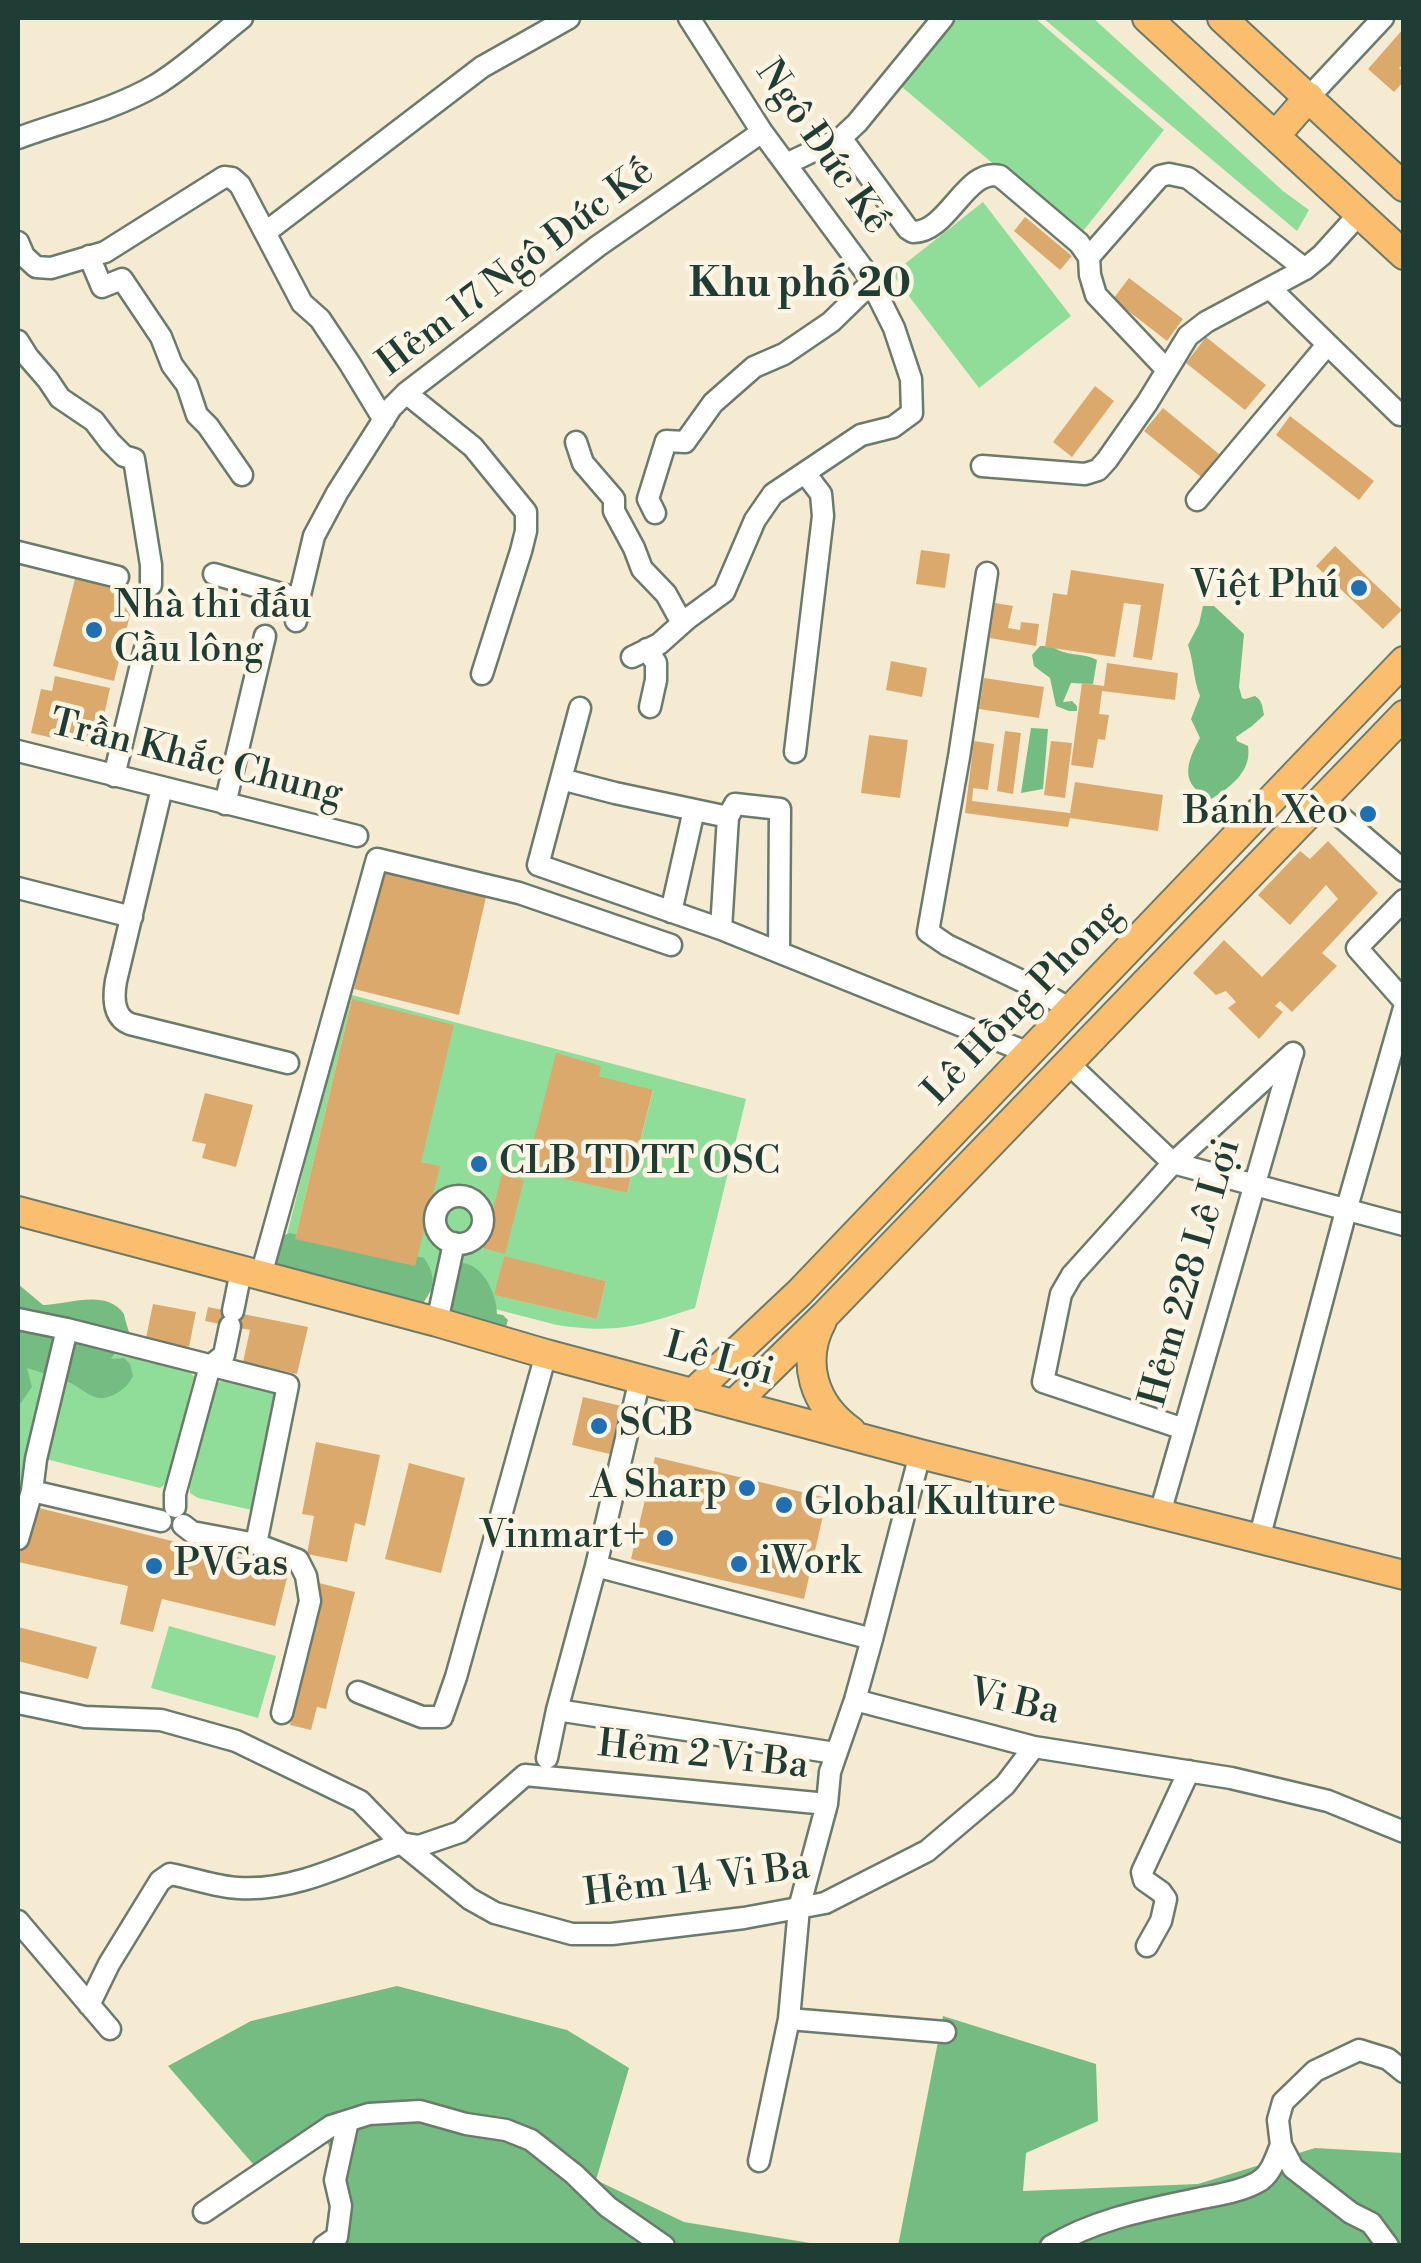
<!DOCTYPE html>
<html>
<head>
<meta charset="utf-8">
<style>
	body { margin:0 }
	#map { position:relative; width:1421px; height:2263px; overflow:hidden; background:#f5ebd2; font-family:"Libre Bodoni",serif }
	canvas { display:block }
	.frame { position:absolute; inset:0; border:20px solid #1f3d34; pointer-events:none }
</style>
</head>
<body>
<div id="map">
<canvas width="1421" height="2263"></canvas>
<div class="frame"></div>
</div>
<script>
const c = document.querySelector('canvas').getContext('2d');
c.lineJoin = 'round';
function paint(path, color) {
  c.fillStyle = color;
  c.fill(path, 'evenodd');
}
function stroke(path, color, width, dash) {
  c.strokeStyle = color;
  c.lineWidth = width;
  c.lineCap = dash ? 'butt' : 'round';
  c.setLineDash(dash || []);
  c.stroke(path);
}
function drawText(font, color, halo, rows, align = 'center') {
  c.font = font + ' "Libre Bodoni",serif';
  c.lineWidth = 9;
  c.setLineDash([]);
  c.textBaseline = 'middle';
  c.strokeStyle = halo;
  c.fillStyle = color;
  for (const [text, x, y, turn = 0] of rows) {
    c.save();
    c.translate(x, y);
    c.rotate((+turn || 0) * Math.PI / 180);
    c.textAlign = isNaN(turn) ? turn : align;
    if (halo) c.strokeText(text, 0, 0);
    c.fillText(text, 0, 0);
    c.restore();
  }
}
paint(new Path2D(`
	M950,18H1035L1164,130L1079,236L896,82Z
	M1043,18H1093L1283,191L1309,210L1297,231Z
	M983,202L1071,316L979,388L892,274Z
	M348,994L746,1099L695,1308C639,1326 617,1334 557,1325L282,1254ZM352,999L421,1162L440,1167L295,1239ZM599,1076L653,1091L627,1193L527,1169ZM504,1257L606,1281L597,1319L495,1295Z
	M18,1330L61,1339L18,1517Z
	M71,1344L188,1371L194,1376L167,1483L160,1488L42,1458Z
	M223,1380L277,1394L257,1504L252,1510L198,1498L190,1493V1487L217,1383Z
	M169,1626L276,1656L258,1718L151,1688Z`), '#90dd9a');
paint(new Path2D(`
	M1203,606H1214L1244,634L1239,687L1242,698L1245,699L1255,696C1263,701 1262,707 1264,715L1252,726L1236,737L1237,741L1248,746C1252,771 1231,787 1211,799C1179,785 1186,763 1200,738L1191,719L1200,696C1193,678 1194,663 1188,645L1199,624Z
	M1040,646H1052C1065,657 1083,652 1097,660L1093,684L1071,683L1063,702L1072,701L1077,706V711H1069L1056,706L1050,678L1034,666L1032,655Z
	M1031,728L1048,729L1043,789L1021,793Z
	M290,1233L402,1263L410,1255L424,1258C444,1287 425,1296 411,1322H395L339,1311L326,1301L254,1267L282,1236Z
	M454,1262C457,1262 468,1264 470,1265C487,1272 497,1298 497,1314L503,1315L508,1320L505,1330L446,1317Z
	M18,1284L43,1305C67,1305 106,1288 124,1314C124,1315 128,1330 129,1331L111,1359L124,1358L130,1364L133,1376C129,1384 125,1388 117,1393C94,1407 85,1388 66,1381C53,1376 40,1372 27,1368L32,1387L18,1407Z
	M397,1986L567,2030L629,2068L596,2180L684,2222L822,2245H344L351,2201L324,2134L253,2164L168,2066L251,2021Z
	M943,2016L1096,2064L1098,2121L1026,2153L1023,2191L1198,2184L1315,2148L1403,2153V2245L898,2246Z`), '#74bc82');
paint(new Path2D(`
	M1404,28V63L1399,68L1404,72V81L1394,92L1368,69Z
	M1025,217L1072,256L1060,270L1014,231Z
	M1129,278L1183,319L1167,341L1113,299Z
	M1206,337L1266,385L1245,410L1186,363Z
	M1095,386L1114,401L1072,457L1053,442Z
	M1163,408L1219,454L1201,477L1144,431Z
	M1290,416L1374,481L1359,500L1276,435Z
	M1335,546L1402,610L1383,629L1316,566Z
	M921,550L950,554L945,588L916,584Z
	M1071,570L1164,584L1152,660L1133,657L1141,605L1124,603L1115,657L1045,647L1053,593L1067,595Z
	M75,579L135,594L114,681L53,666Z
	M995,603L1013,606L1008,628L1020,630L1021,622L1039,624L1036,646L990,638Z
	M891,661L927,668L922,697L886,690Z
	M1107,663L1178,673L1175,700L1102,691L1099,714L1109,715L1105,740L1098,739L1093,768L1071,765L1082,683L1104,686Z
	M55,676L110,688L97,748L31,733L41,689L52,691Z
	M984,678L1044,687L1039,718L979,709Z
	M1005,731L1021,733L1013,794L997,791Z
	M869,735L908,740L900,798L861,793Z
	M974,741L994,744L988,790L973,788L972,801L1070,813L1075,782L1163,795L1158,831L1070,818L1068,827L965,813Z
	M1051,741L1072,743L1065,798L1044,795Z
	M1328,841L1378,893L1322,953L1337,966L1292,1012L1280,1001L1275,1006L1283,1012L1259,1039L1228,1008L1236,1002L1226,991L1216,995L1193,973L1224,940L1262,977L1338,899L1326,885L1290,925L1258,895L1300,851L1310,859Z
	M383,872L486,897L459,1015L354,989Z
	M352,999L454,1025L421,1162L440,1166L415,1266L295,1239Z
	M556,1053L601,1066L599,1076L653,1090L627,1193L526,1170Z
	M205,1093L253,1105L236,1167L202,1158L206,1144L192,1141Z
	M502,1174L524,1180L505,1254L483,1248Z
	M504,1256L606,1281L597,1319L494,1295Z
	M153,1304L196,1312L189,1347L146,1338Z
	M208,1307L308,1327L297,1374L243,1362L250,1330L205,1321Z
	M583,1397L626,1407L614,1455L572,1445Z
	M316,1442L380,1455L365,1526L355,1523L347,1562L307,1554L314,1516L302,1514Z
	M655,1457L827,1498L804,1599L631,1559Z
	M409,1463L465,1478L441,1573L385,1559Z
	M31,1506L289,1570L275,1626L162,1599L153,1632L120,1624L128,1586L18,1562Z
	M319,1583L355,1592L326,1709L317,1707L311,1730L290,1725L296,1702L289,1701Z
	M18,1627L97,1647L88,1679L18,1661Z`), '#dca96c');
const minor = new Path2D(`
	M1309,97L1383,18
	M18,138C64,121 113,110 156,85C187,66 214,40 242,18
	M841,138L908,229L913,232C948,233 966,167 1000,176L1079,243L1089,257L1090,275L1096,295L1167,370
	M786,164L841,138L857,123L943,18
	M266,232L482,67L569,18
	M18,242L24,256L36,267L51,268L105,252L224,177L232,178L240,185L302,303L320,319L350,364L384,420
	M89,256L102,287L122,279L161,337L172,365L187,385L197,415L208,426L242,475
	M1089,257L1160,176L1169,174L1188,178L1305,269
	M1271,289L1400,415
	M18,341L28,357L48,380L60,398L94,421L110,442L124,456L134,459L151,565V585
	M406,393L473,447L526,512V531L521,551L482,674
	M576,442L583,463L614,499V511L634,548L642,569L666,594L682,623
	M982,466L1085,474L1098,470L1107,460L1147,403L1188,336L1206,322L1305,269L1322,255L1360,213
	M1197,500L1327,345
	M655,513L648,499L666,441L685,442L713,403L754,367L784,354L831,322L871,283
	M18,552L118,577
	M987,573L959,757L928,932L947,945L1028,984L1070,1009
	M214,574L299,599L296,621
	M299,599L314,536L337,493L391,408L406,393L598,246L762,132
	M647,649L656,663V680L650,707
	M632,657L659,644L687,619L724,592L755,520L773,494L861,435L893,427L912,413L911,379L894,328L867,274L762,132L689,18
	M580,708L538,865L721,929L1029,1053
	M18,751L357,836
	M795,752L823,516L821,494L805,473
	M114,776L146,644
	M561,779L615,793L728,817
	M162,788L116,981C113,998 113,1017 130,1024L288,1063
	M1321,800L1404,871
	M225,804L265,636
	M18,888L132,917
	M1404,900L1357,948L1404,1001
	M671,912L694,810
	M721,929L728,817L735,804L780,809L779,952
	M1068,1063L1173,1163L1404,1225
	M435 1220a24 24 0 1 1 48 0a24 24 0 1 1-48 0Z
	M261,1275L377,859L519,893L671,945
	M233,1311L241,1271
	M18,1319L67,1329L288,1385L256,1544
	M437,1322L454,1243
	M1184,1429L1043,1382L1061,1294L1072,1275L1173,1163L1293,1053
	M32,1491L36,1459L67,1329
	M175,1507V1494L210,1366L224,1355L230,1326
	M1160,1513L1292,1055
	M183,1525L192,1532L256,1544L298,1560L306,1576L310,1601L282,1713
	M18,1539L32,1491L161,1521
	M1259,1539L1346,1211L1404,1008
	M596,1566L872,1639
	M358,1692L422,1717H442L456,1677L546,1354
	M855,1700L1034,1747L1231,1778L1328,1801L1404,1832
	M18,1703L85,1717L161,1720L236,1741L360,1801L401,1843L470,1899L495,1913L572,1934H612L744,1918L825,1903L927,1851L1005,1785L1034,1747
	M557,1710L835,1753
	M547,1758L557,1710L596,1566L640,1379
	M401,1843L419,1846L460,1832L525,1775L827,1804
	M18,1921L110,2029
	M1147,1946L1161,1921L1166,1899L1161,1892L1144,1880L1142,1872L1189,1771
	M89,2005L109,1964L160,1881L170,1874C193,1878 215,1887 238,1888C294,1892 351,1862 401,1843
	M789,2019L945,2032
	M759,2161L789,2019L799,1908L827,1804L830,1772L855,1700L872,1639L920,1454
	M204,2212L331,2126L369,2114L420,2111L466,2124L506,2130L531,2140L574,2174L608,2207L664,2246
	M324,2246L337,2237L341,2206L335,2180L348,2121
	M1051,2246C1096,2219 1146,2210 1197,2199C1216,2195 1239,2192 1256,2183C1271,2176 1275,2159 1281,2145
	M1388,2246L1371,2223L1351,2213L1293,2168L1281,2145L1278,2120L1283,2102L1315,2071L1359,2050L1388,2059L1404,2072`);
const major = new Path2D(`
	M1147,18L1404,255
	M1222,18L1404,187
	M1275,136L1309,97
	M18,1211L437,1322L546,1354L920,1454L1404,1575
	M822,1321C800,1362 814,1405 851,1431
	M693,1393L799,1293L1404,661
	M734,1404L825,1315L1404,715`);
stroke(minor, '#6a7a6b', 25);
stroke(major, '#6a7a6b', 32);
stroke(minor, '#fff', 20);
stroke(major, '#fbbd6e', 28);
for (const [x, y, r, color] of [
	[1359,588,10,"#1f6fb2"],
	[94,630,10,"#1f6fb2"],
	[1368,814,10,"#1f6fb2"],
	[479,1164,10,"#1f6fb2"],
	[599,1426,10,"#1f6fb2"],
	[747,1488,10,"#1f6fb2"],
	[784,1505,10,"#1f6fb2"],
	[665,1538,10,"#1f6fb2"],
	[739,1564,10,"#1f6fb2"],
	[154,1566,10,"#1f6fb2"]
]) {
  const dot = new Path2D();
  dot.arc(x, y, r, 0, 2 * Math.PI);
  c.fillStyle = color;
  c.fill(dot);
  stroke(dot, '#fcf5e5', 4);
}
drawText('38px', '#1f3d34', '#fcf5e5', [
	["Ngô Đức Kế",821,148,55],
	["Hẻm 17 Ngô Đức Kế",517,269,-37],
	["Trần Khắc Chung",196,760,14],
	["Lê Hồng Phong",1024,1004,-46],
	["Hẻm 228 Lê Lợi",1192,1273,-74],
	["Lê Lợi",719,1361,15],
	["Vi Ba",1014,1704,13],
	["Hẻm 2 Vi Ba",703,1757,6],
	["Hẻm 14 Vi Ba",697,1882,-7]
]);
drawText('38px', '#1f3d34', '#fcf5e5', [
	["Việt Phú",1339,588,"right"],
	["Nhà thi đấu",114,608],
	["Cầu lông",114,652],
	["Bánh Xèo",1348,814,"right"],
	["CLB TDTT OSC",499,1164],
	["SCB",619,1426],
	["A Sharp",727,1488,"right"],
	["Global Kulture",804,1505],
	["Vinmart+",645,1538,"right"],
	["iWork",759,1564],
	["PVGas",174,1566]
], 'left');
drawText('bold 40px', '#1f3d34', '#fcf5e5', [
	["Khu phố 20",800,286]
]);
</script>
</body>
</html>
